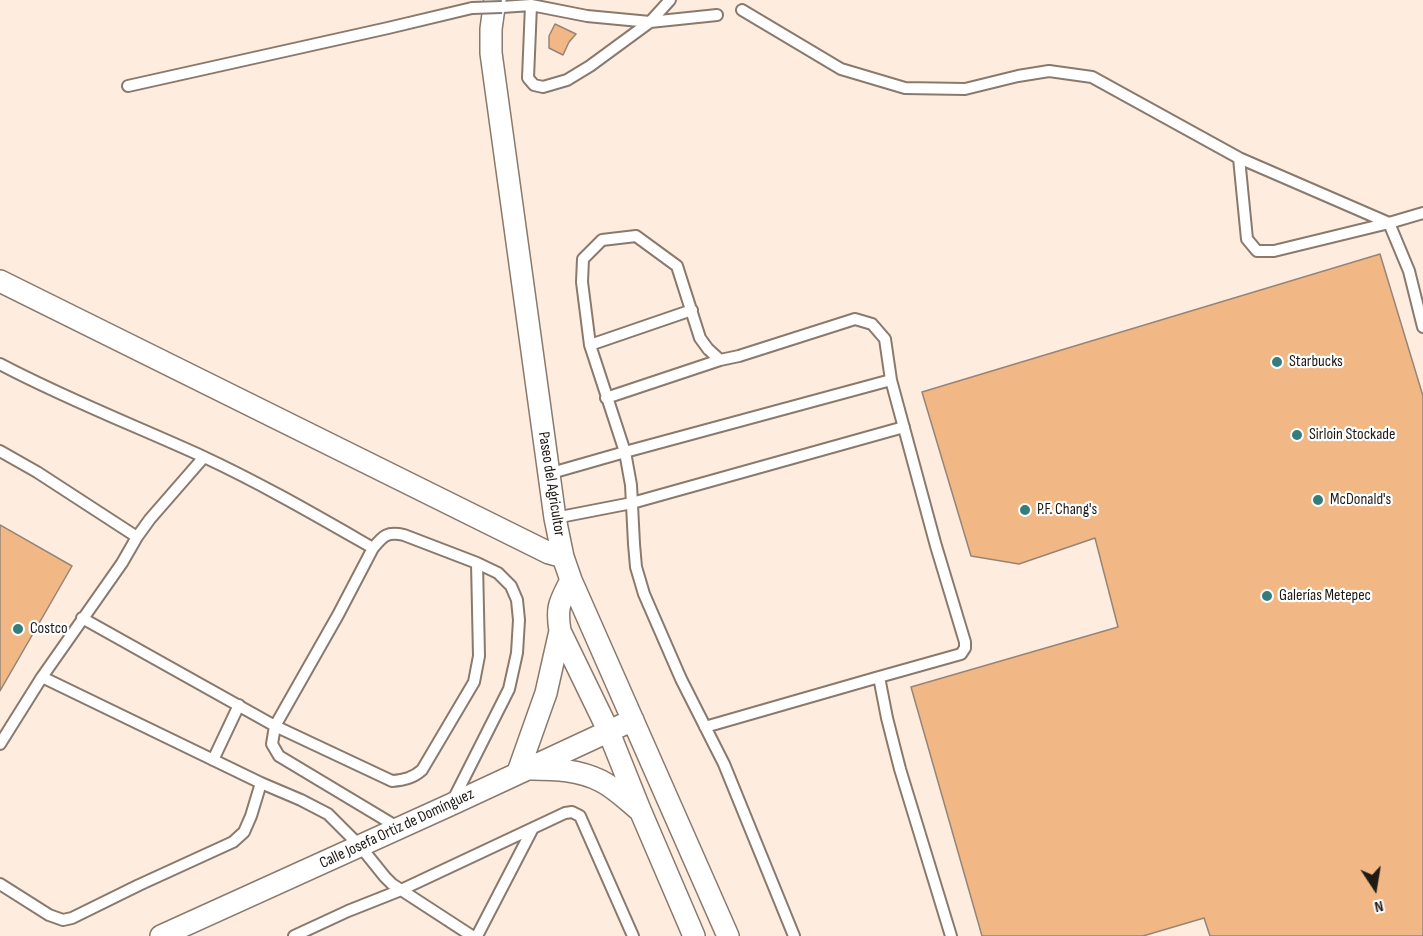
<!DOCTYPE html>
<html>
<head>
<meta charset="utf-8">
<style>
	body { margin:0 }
	#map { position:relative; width:1423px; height:936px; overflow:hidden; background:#feeddf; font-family:"Sofia Sans Condensed",sans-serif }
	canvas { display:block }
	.north { position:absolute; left:1345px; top:858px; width:60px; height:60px; -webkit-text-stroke:4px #fff; paint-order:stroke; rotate:168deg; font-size:16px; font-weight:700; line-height:24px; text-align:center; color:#201a15 }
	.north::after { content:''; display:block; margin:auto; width:21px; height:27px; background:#201a15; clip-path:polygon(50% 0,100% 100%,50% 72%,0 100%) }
</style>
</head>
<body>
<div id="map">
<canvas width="1423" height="936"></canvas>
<div class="north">N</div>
</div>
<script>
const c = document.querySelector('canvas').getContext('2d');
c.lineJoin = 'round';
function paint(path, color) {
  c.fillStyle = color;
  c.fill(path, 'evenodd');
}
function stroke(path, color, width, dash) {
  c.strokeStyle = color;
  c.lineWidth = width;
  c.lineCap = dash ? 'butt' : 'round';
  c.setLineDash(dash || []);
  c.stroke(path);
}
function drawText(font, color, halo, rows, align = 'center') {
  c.font = font + ' "Sofia Sans Condensed",sans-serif';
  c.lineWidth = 4.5;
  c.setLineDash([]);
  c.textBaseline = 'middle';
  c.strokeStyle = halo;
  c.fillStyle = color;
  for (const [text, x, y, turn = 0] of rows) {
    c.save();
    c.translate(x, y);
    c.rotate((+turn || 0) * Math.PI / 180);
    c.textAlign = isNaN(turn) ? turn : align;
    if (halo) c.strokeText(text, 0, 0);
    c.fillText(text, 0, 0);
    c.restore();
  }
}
const building = new Path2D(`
	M555,24L576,34L569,42L563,55L549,48V36Z
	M1380,254L1423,396V936H1210L1204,918L1143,936H982L911,687L1118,627L1095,538L1019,564L971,556L922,392Z
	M0,525L72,566L0,691Z`);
paint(building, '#f1b785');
stroke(building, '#958578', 1.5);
const lane = new Path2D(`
	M531,5L528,78L534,85L543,87L567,80L590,66L650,22L670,0
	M502,7L531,5L587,16L650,22L717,15
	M742,10L841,69L905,88L965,89L1018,76L1049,71L1092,77L1239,158L1389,223L1409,271L1423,327
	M128,86L388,28L472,8
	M1239,158L1247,239L1257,251H1274L1389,223L1423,213
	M590,345L692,310
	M0,364C66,399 136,426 204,457C262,484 317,516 373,548L338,615L275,726L272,744L279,756L399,828
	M606,398L720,360
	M0,451L37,472L137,537L122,563L42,677L0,744
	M548,474L625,452L891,380
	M555,518L632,503L904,427
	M137,537L150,519L204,457
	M373,548C383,536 387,531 404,535L477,563L498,573L511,586L517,600L519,620L517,653L509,689L452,802
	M82,618L275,726L392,781C404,780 413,778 422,770L474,682L479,656L477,563
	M42,677L261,783L301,800L328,814L360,846L385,877L392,884L472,936
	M705,727L879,677
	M213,760L239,705
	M0,884L49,915L63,920L72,918L139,885L233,842L244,832L251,816L261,783
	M294,936L348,911L401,890L565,813L572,812L580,816L633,936
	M477,936L533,828
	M794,936L724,764L681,679L644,594L636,567L634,544L631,485L625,452L590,345L582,282L583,259L602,240L636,236L677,266L700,338L708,349L720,360L739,356L855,319L872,324L885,339L891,380L936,546L965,642V648L961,654L879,677L887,718L900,769L951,936`);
const street = new Path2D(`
	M495,0L491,29V53L555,518L563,557L571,580L728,936
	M0,281L549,553L563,557
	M571,580C560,602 556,606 560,631L608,730L640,810L694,936
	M532,769C556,769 579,770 601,781C615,788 627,800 639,810
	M518,772L546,693L560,631
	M161,936L450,805L633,720`);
stroke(lane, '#897a6d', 14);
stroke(street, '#897a6d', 24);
stroke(lane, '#fff', 10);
stroke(street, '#fff', 21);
const laneBridge = new Path2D(`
	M472,8L502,7`);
stroke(laneBridge, '#897a6d', 14, []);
stroke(laneBridge, '#fff', 10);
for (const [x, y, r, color] of [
	[1277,362,6,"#357d7b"],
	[1297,435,6,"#357d7b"],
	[1318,500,6,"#357d7b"],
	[1025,510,6,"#357d7b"],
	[1267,596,6,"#357d7b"],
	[18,629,6,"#357d7b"]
]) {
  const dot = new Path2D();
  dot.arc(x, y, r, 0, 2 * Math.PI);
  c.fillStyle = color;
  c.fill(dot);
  stroke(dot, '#fff', 2);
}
drawText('16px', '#201a15', '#fff', [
	["Starbucks",1289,362],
	["Sirloin Stockade",1309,435],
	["McDonald's",1330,500],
	["P.F. Chang's",1037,510],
	["Galerías Metepec",1279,596],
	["Costco",30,629]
], 'left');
drawText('16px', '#201a15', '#fff', [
	["Paseo del Agricultor",551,484,81],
	["Calle Josefa Ortiz de Domínguez",397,829,-25]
]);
</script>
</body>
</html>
